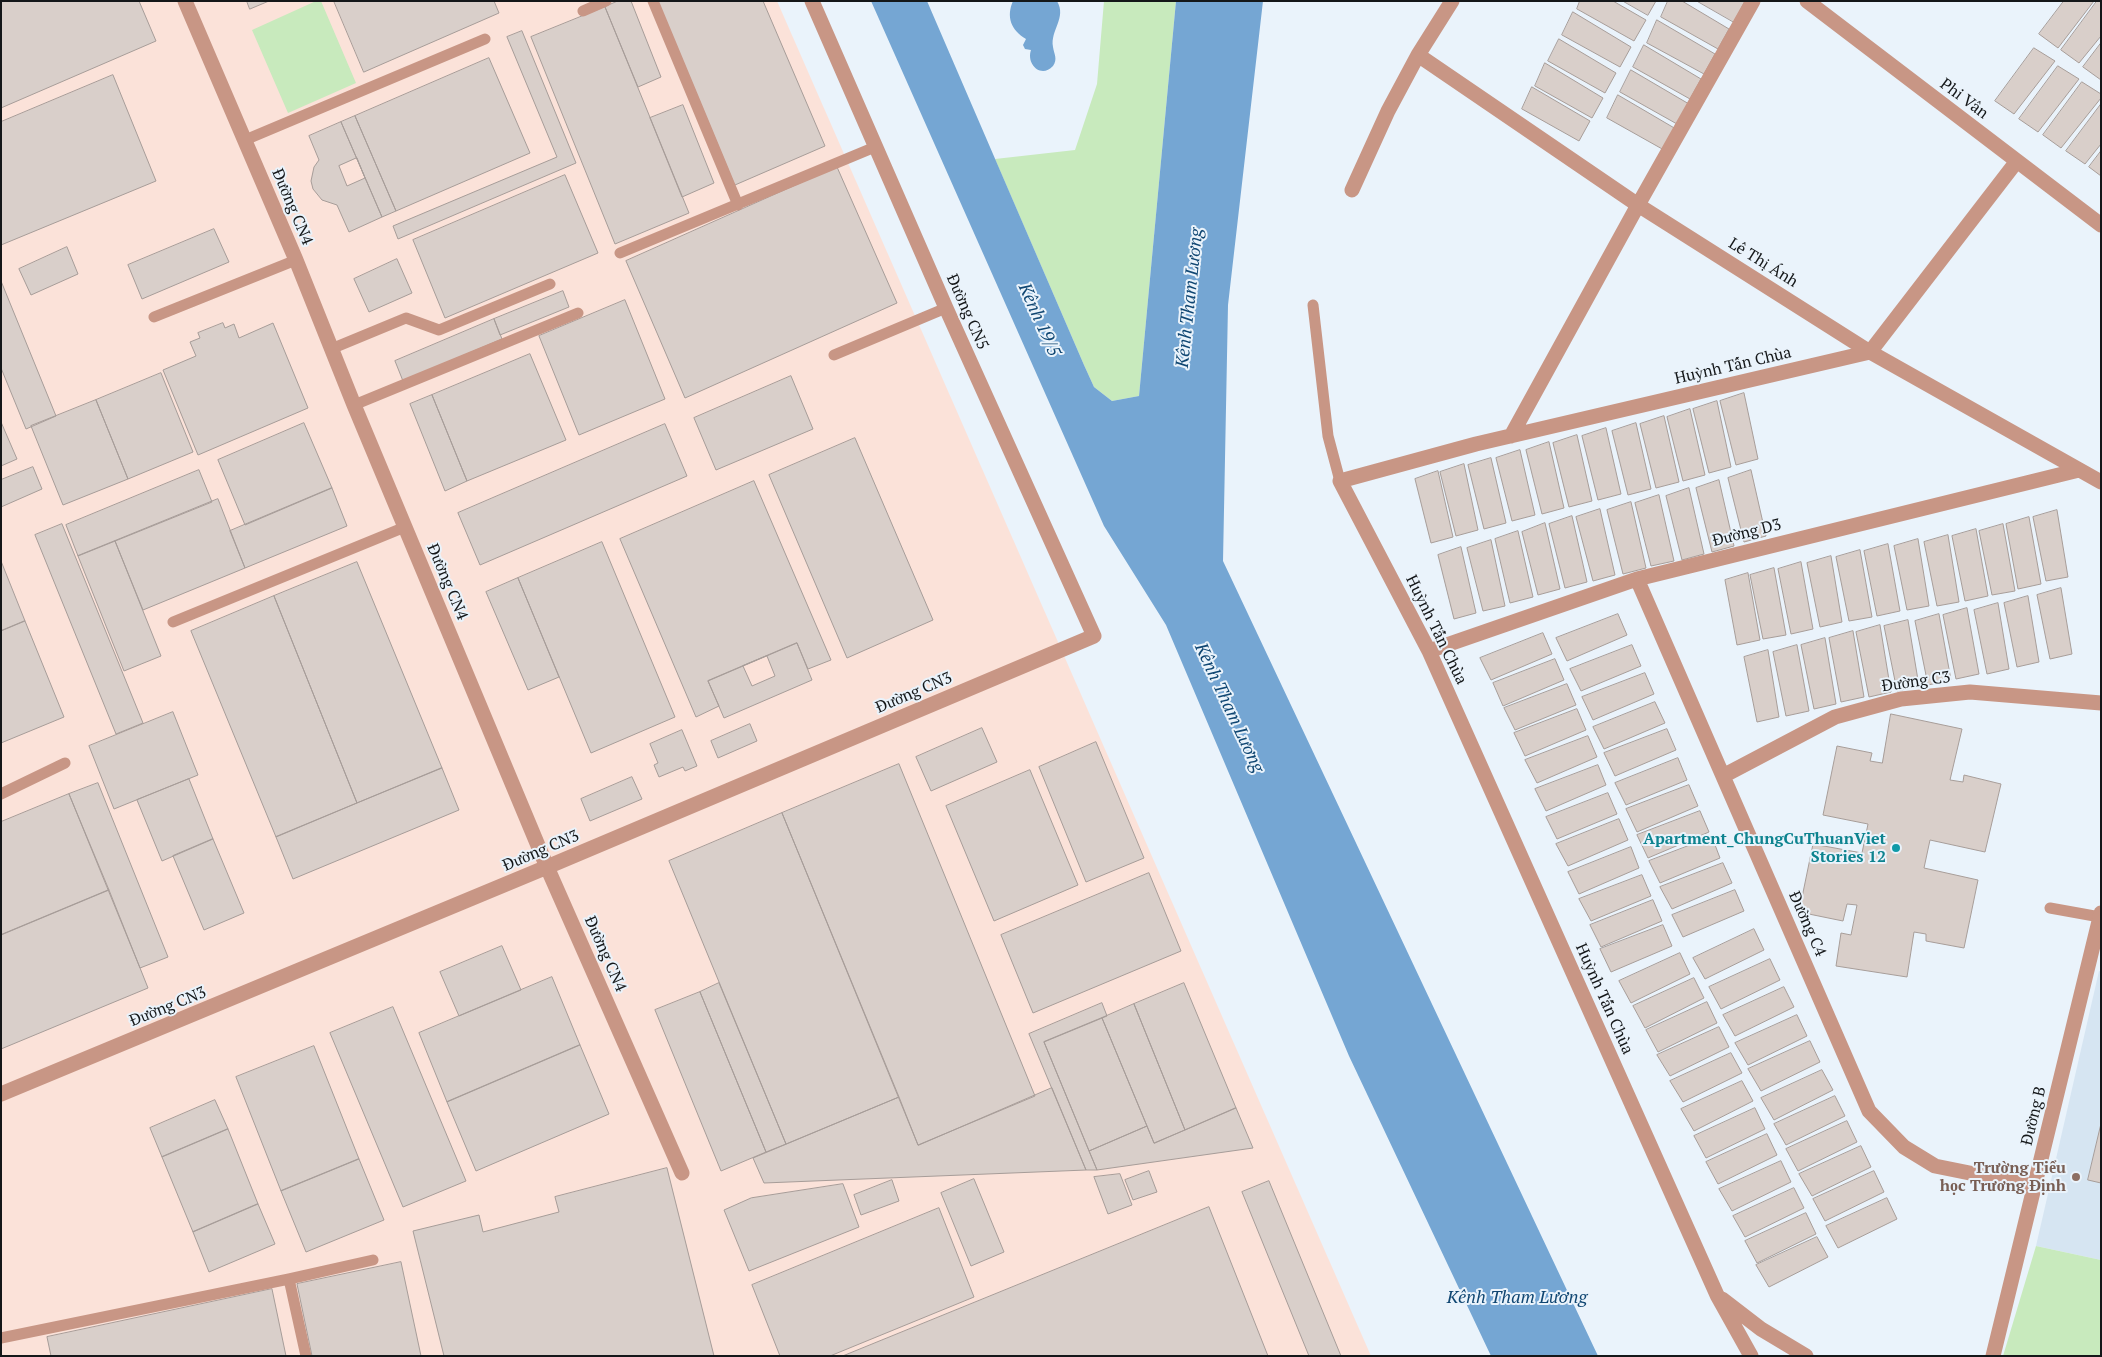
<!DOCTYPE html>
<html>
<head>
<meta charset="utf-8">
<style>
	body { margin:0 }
	#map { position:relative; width:2102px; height:1357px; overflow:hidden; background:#eaf3fb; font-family:"PT Serif",serif }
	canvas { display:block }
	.frame { position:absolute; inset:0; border:2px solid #141719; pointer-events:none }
</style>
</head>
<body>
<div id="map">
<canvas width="2102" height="1357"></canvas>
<div class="frame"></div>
</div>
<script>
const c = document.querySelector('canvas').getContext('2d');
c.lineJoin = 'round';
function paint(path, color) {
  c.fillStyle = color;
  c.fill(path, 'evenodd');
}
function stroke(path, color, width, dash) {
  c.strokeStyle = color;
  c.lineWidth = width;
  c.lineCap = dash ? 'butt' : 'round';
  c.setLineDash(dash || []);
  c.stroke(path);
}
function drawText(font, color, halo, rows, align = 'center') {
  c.font = font + ' "PT Serif",serif';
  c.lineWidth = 4;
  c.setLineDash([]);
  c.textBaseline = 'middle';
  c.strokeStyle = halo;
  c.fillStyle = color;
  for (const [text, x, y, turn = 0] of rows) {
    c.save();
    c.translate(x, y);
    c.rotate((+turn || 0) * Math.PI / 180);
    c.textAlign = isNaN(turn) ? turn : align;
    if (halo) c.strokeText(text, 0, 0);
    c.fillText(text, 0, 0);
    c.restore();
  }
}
paint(new Path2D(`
	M1,1H777L1371,1356H1Z`), '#fbe2d9');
paint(new Path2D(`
	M2099,971L2101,972V1260L2036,1246Z`), '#d6e5f2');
paint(new Path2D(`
	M316,1H321L356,83L288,113L252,30Z
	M1104,1H1176L1139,396L1112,401L1094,387L1084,365L995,159L1075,150L1097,84Z
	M2036,1246L2101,1260V1356H2003Z`), '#c8eabd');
paint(new Path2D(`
	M871,1H927L1084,365L1094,387L1112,401L1139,396L1176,1H1263L1228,305L1223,561L1598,1356H1491L1349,1056L1166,625L1104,526Z
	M1013,1H1057C1067,18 1050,30 1053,47C1054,54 1058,59 1053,66C1041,79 1026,64 1031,50L1025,49L1023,45L1026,39C1011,30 1006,17 1013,1Z`), '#75a6d3');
const building = new Path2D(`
	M1,1H139L156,41L1,108Z
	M247,1H269L250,9Z
	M334,1H494L499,13L364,72Z
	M618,1H631L661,77L638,87L605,7Z
	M658,1H763L825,146L735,185Z
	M1580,1H1613L1646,20L1634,41L1577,9Z
	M1623,1H1656L1648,15Z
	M1668,1H1682L1729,29L1718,49L1661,17Z
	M1697,1H1745L1734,22Z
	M2064,1H2094L2058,48L2039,34Z
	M2097,1H2101V36L2079,63L2061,50Z
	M605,7L689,213L615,244L531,37Z
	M1573,12L1631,47L1620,67L1562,35Z
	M1657,20L1715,54L1704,74L1647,43Z
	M522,31L576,163L398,239L393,226L557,157L507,37Z
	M1559,39L1616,73L1605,93L1548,61Z
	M2101,43V80L2083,67Z
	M1644,45L1701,79L1690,99L1633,67Z
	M2034,48L2055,61L2014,114L1995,101Z
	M489,58L530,153L396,211L355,116Z
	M1545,63L1603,98L1592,118L1535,86Z
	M2058,66L2079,79L2038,132L2019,119Z
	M1631,70L1689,104L1677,124L1620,92Z
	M113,75L156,181L1,245V122Z
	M2082,82L2101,94V98L2061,148L2043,135Z
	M1532,87L1590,121L1579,141L1522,109Z
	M1618,95L1676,129L1664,150L1607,118Z
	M2101,104V144L2085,164L2066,151Z
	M683,105L714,183L682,197L650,118Z
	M355,116L396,211L382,217L341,122Z
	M341,122L382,217L349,232L337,205L322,200L313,189L311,181L314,167L319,160L309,136Z
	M2101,151V176L2089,167Z
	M357,158L365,178L347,186L339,166Z
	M837,167L897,303L685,398L626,261Z
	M565,175L598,253L445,318L413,240Z
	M214,229L229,262L142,299L128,265Z
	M67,247L78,274L31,295L19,269Z
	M397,259L412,293L369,312L354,279Z
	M1,281L56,416L26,429L1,368Z
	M563,291L569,307L500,335L494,319Z
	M625,300L665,399L579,435L539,336Z
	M494,319L502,339L403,381L395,361Z
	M223,323L225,328L234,324L239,338L273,323L308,408L198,455L163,370L196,356L190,342L200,338L198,333Z
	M530,354L566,440L467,481L432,395Z
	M161,373L193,452L128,479L96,400Z
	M791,376L813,429L716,470L694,418Z
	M1744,393L1758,459L1736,465L1720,401Z
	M432,395L467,481L445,491L410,404Z
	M96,400L128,479L63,505L31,426Z
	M1717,401L1731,467L1709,473L1693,409Z
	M1690,409L1705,475L1683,481L1667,417Z
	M1664,416L1679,482L1656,488L1640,424Z
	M1,422L17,459L1,466Z
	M304,423L332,488L245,525L218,460Z
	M1636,423L1651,489L1628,495L1612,431Z
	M665,424L687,476L480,565L458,513Z
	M1606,428L1621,494L1598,500L1582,436Z
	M1577,435L1592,501L1569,507L1553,443Z
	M855,438L933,620L847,658L769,475Z
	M1549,442L1564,508L1542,514L1526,450Z
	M1520,450L1535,515L1512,521L1496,458Z
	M1491,458L1506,523L1484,529L1468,465Z
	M1464,464L1478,530L1456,536L1440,472Z
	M33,467L42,489L1,507V480Z
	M199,470L212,502L78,556L66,525Z
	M1751,470L1766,536L1744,542L1728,478Z
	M1438,471L1453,537L1431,543L1415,479Z
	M1719,480L1734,546L1712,552L1696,488Z
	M754,481L831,660L808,669L797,643L708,681L719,706L696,717L620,539Z
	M332,488L347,526L245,568L230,531Z
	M1689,488L1704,554L1682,560L1666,496Z
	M1659,495L1674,561L1651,566L1635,503Z
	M218,499L245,568L143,610L115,541Z
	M1631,502L1646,568L1623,574L1607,510Z
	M1600,509L1615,575L1593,581L1576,517Z
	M2057,510L2068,577L2046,581L2033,517Z
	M1572,516L1587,582L1565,588L1549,524Z
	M2029,517L2041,584L2018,589L2006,524Z
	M1545,523L1560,589L1538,595L1522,532Z
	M62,524L143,723L116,734L35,535Z
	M2003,524L2015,591L1992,595L1979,531Z
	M1976,529L1988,596L1965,601L1952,536Z
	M1518,531L1533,597L1510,603L1495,539Z
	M1948,535L1959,602L1937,606L1924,542Z
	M1918,539L1929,606L1907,610L1894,546Z
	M1491,540L1505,606L1483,611L1467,548Z
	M115,541L161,656L124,671L78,556Z
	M602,542L675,717L591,753L518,578Z
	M1888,544L1900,611L1877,616L1864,551Z
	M1461,547L1476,613L1454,619L1438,555Z
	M1860,550L1872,617L1849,621L1836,557Z
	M1831,556L1842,622L1820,627L1807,563Z
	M1,561L25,621L1,631Z
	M357,562L442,768L357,803L274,596Z
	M1801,562L1813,629L1791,634L1778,569Z
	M1774,568L1786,635L1763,639L1750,575Z
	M1748,573L1760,640L1737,645L1725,580Z
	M518,578L559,677L528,690L486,592Z
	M2061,588L2072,654L2050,659L2037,595Z
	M274,596L357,803L276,837L191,631Z
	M2028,596L2039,662L2017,667L2004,603Z
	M1998,603L2009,669L1987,674L1974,610Z
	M1967,608L1979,674L1956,679L1943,615Z
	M1618,614L1627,635L1567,661L1556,638Z
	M1939,614L1951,680L1928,685L1915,621Z
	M1908,620L1919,686L1897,691L1884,626Z
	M25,621L64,717L1,743V631Z
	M1880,625L1891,692L1869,697L1856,632Z
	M1853,631L1864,697L1841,702L1829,638Z
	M1543,633L1552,654L1491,680L1480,658Z
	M1825,638L1836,704L1814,709L1801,645Z
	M797,643L812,680L724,718L708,681Z
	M1632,645L1641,666L1581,691L1570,669Z
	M1797,645L1809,711L1786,716L1773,652Z
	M1768,650L1779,717L1757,722L1744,657Z
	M767,656L775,676L752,686L743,666Z
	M1555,659L1564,680L1503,706L1493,683Z
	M1645,673L1654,694L1593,720L1582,697Z
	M1567,684L1576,705L1515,730L1504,708Z
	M1655,702L1665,723L1604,749L1593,727Z
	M1577,709L1586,730L1525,756L1514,733Z
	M173,712L198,775L114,809L89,746Z
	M1891,714L1962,729L1950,780L1963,782L1964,775L2001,784L1985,852L1930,840L1924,868L1978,880L1964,948L1926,941V934L1914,932L1907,977L1836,966L1841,933L1851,935L1857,905L1847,904L1843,921L1799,912L1813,844L1862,853L1868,824L1823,815L1837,746L1872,753L1870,761L1882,763Z
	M750,724L757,741L718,758L711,741Z
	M982,728L997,762L931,791L916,757Z
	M1667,729L1676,750L1615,776L1604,753Z
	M682,730L697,766L685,771L683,767L659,777L654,765L658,763L650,744Z
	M1588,736L1597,757L1537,783L1525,760Z
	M1096,742L1144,858L1086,882L1039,767Z
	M1678,758L1687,780L1626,805L1615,783Z
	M899,764L1035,1096L918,1145L782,813Z
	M1598,765L1606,785L1546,811L1535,789Z
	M442,768L459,810L293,879L276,837Z
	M1030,770L1078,885L994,921L946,806Z
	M632,777L642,799L590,821L581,799Z
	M189,779L213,839L162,861L137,800Z
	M98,783L168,957L140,968L69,794Z
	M1689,785L1698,806L1637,832L1626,809Z
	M1608,793L1617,814L1557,839L1546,817Z
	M69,794L109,890L1,935V822Z
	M1700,811L1709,832L1648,858L1637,835Z
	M782,813L899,1097L786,1144L669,861Z
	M1619,819L1628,840L1568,866L1556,844Z
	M1712,837L1720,858L1660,883L1649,861Z
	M213,839L244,913L204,930L173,856Z
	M1631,847L1639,868L1579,894L1568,872Z
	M1723,863L1732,883L1672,909L1660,887Z
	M1149,873L1181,951L1033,1013L1001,935Z
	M1642,875L1651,896L1591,921L1579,899Z
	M109,890L148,988L1,1049V935Z
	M1735,890L1744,911L1683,937L1672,915Z
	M1653,900L1662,921L1601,947L1590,925Z
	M1663,925L1672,946L1611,972L1600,949Z
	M1754,929L1764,950L1705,979L1693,958Z
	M502,946L521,990L459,1016L440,972Z
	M1680,953L1690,974L1631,1003L1619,981Z
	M1770,959L1780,980L1721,1009L1709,987Z
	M552,977L580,1045L447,1102L419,1033Z
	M1694,978L1704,998L1645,1028L1633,1006Z
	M719,983L786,1144L766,1152L700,992Z
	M1184,983L1236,1108L1185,1130L1134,1004Z
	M1784,987L1794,1007L1735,1036L1723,1015Z
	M700,992L766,1152L721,1171L655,1010Z
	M1707,1002L1717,1023L1658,1052L1646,1030Z
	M1102,1003L1107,1016L1044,1042L1097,1170H1086L1029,1034Z
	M1134,1004L1185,1130L1154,1143L1102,1018Z
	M393,1007L466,1181L403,1207L330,1033Z
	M1797,1015L1807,1036L1748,1065L1735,1043Z
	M1102,1018L1147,1126L1089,1151L1044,1042Z
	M1719,1027L1729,1047L1670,1076L1657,1055Z
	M1810,1041L1820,1062L1761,1091L1748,1069Z
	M580,1045L609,1114L476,1171L447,1102Z
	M314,1046L359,1159L281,1191L236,1077Z
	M1731,1053L1742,1073L1683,1102L1670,1081Z
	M1822,1070L1833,1090L1774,1120L1761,1098Z
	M1742,1081L1753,1101L1694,1131L1681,1109Z
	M1052,1088L1086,1170L764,1183L753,1158L899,1097L918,1145Z
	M1835,1096L1845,1116L1786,1145L1774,1124Z
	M215,1100L228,1129L162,1157L150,1128Z
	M1236,1108L1253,1148L1097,1170L1089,1151L1147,1126L1154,1143Z
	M1755,1108L1765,1129L1706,1158L1694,1136Z
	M1847,1121L1857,1142L1798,1171L1786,1149Z
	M2101,1124V1183L2088,1180Z
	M228,1129L258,1204L193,1232L162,1157Z
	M1767,1134L1777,1155L1718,1184L1706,1162Z
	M1861,1146L1871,1167L1812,1196L1799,1174Z
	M359,1159L384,1220L306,1252L281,1191Z
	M1781,1161L1791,1182L1732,1211L1719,1189Z
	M667,1168L714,1356H444L413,1231L479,1215L483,1232L559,1212L555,1197Z
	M1149,1171L1157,1192L1133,1200L1125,1180Z
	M1874,1171L1884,1192L1825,1221L1813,1199Z
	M1120,1174L1132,1205L1108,1214L1094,1177Z
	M974,1179L1004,1252L971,1266L941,1193Z
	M892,1180L899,1201L861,1215L854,1195Z
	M1269,1181L1341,1356H1309L1242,1192Z
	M843,1184L859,1227L749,1271L724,1210L751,1198Z
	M1794,1188L1804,1208L1745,1237L1733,1216Z
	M1887,1198L1897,1219L1838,1248L1826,1226Z
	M258,1204L275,1244L209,1272L193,1232Z
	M1209,1207L1268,1356H843Z
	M939,1208L974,1297L830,1356H780L752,1285Z
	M1806,1213L1816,1234L1757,1263L1745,1241Z
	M1817,1237L1828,1257L1769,1287L1756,1265Z
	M401,1262L421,1356H312L297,1284Z
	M272,1289L286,1356H51L47,1337Z`);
paint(building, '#d9cfca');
stroke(building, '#a79d99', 1);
stroke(new Path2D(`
	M653,1L738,205
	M583,11L606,1
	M245,140L485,39
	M620,253L875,147
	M1313,305L1328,436L1340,481
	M154,317L296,260
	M331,349L406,318L439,330L550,284
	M834,355L946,308
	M354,405L578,313
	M173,622L405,527
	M1,794L65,763
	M2050,908L2100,917
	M289,1279L306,1356
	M1,1338L289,1279L373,1260`), '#c89685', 11);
stroke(new Path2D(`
	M185,1L296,260L354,405L547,867L682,1173
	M1807,1L2101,225
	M1418,55L1638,205L1870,352L2101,482
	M1352,190L1388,111L1418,55L1452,1
	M1511,436L1638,205L1753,1
	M1637,579L1869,1111L1904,1147L1935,1166L2034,1186
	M1429,651L1637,579L2079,470
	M1723,776L1835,717L1901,699L1970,692L2101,703
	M1,1094L547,867L1094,636L946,308L812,1
	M1722,1299L1761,1329L1806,1356
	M1751,1356L1717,1295L1429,651L1340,481L1476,444L1870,352L2017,161
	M1993,1356L2101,913`), '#c89685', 15);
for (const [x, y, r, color] of [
	[1896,848,5,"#0f9aa8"],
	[2076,1177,5,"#8d6e63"]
]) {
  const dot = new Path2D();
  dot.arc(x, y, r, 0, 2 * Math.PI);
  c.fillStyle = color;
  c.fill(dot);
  stroke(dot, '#eaf3fb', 2);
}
drawText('16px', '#141719', '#eaf3fb', [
	["Phi Vân",1964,99,37],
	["Đường CN4",292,207,67],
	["Lê Thị Ánh",1763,263,32],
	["Đường CN5",967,312,66],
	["Huỳnh Tấn Chùa",1733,366,-13],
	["Đường D3",1747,533,-14],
	["Đường CN4",447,582,67],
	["Huỳnh Tấn Chùa",1436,630,64],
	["Đường C3",1916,682,-8],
	["Đường CN3",914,693,-23],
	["Đường CN3",541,851,-23],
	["Đường C4",1807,924,66],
	["Đường CN4",605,954,66],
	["Huỳnh Tấn Chùa",1604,999,66],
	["Đường CN3",168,1007,-22],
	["Đường B",2034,1116,-76]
]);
drawText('bold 16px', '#0d838f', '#eaf3fb', [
	["Apartment_ChungCuThuanViet",1886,839],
	["Stories 12",1886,857]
], 'right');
drawText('bold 16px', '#785e54', '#eaf3fb', [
	["Trường Tiểu",2066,1168],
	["học Trương Định",2066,1186]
], 'right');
drawText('italic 18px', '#0f4672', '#eaf3fb', [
	["Kênh Tham Lương",1190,298,-84],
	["Kênh 19/5",1039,320,66],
	["Kênh Tham Lương",1229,708,65],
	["Kênh Tham Lương",1517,1298]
]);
</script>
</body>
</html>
